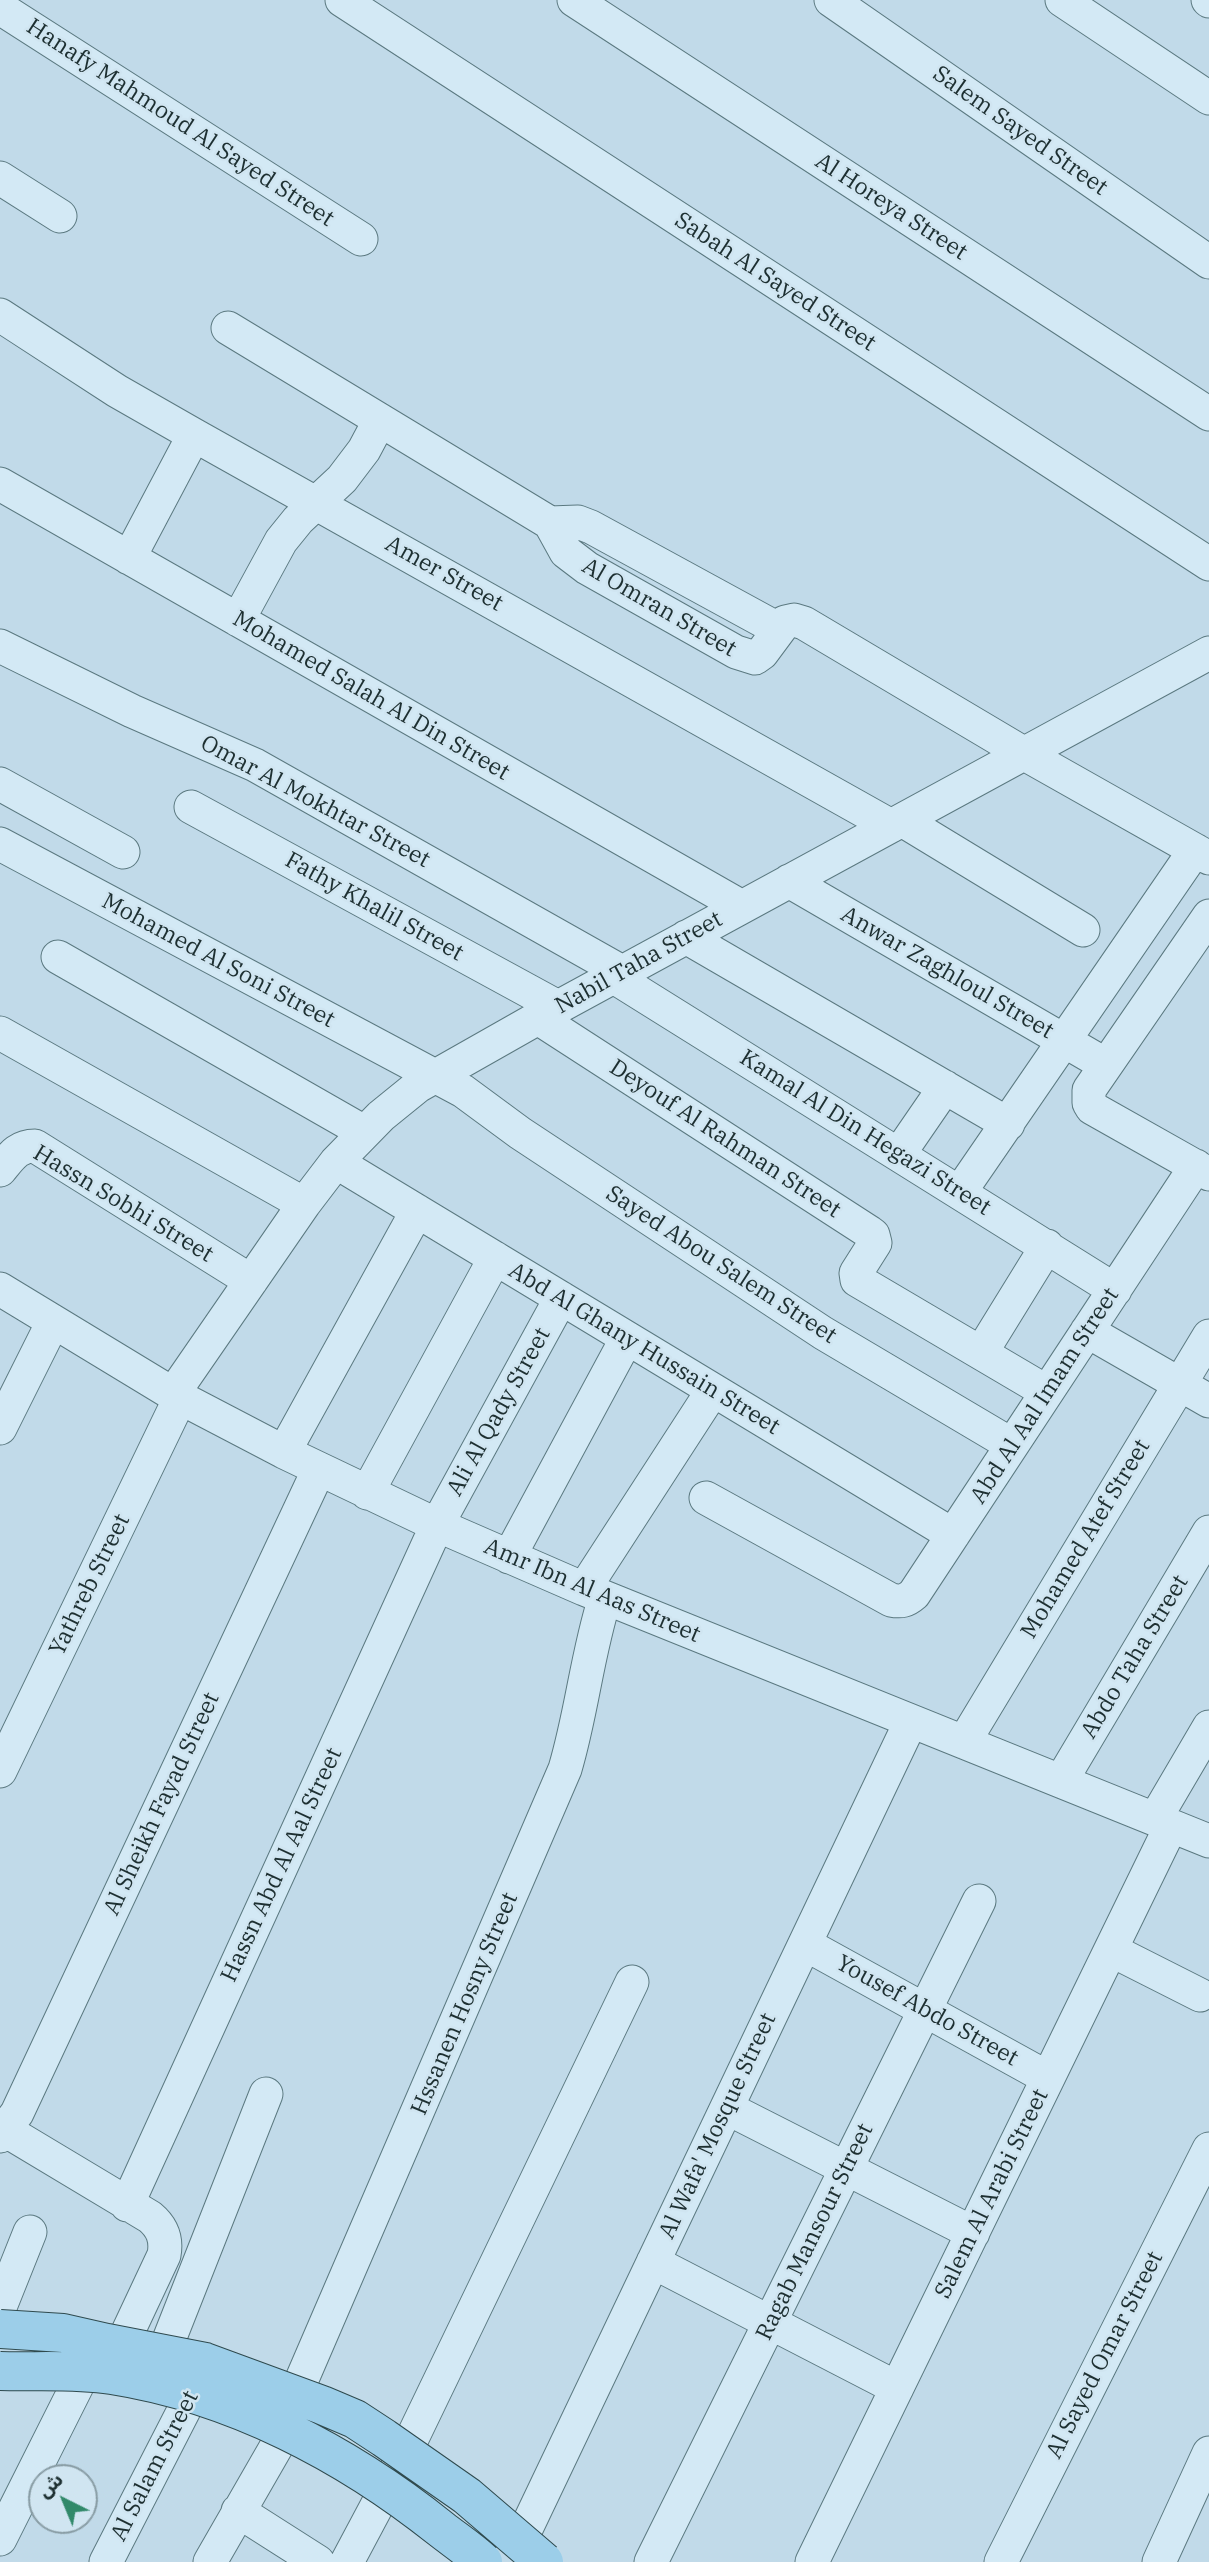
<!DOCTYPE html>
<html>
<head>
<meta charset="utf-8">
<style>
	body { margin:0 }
	#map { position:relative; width:1209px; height:2562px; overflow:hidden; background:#c1dae9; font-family:"IBM Plex Serif","Noto Sans Arabic",serif }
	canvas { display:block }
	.north { position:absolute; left:28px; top:2464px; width:70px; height:70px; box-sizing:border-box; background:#d0e5f1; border:2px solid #889ca4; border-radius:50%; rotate:317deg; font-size:19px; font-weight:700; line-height:28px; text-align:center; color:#1d2f31 }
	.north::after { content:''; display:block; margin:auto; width:24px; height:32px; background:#31896a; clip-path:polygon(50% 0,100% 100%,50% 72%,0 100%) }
</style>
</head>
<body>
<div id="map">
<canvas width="1209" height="2562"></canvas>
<div class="north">ش</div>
</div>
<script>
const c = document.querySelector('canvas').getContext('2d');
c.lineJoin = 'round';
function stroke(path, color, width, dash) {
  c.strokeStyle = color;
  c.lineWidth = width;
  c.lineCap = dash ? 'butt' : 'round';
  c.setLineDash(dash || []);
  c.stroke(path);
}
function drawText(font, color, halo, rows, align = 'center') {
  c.font = font + ' "IBM Plex Serif",serif';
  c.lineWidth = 5;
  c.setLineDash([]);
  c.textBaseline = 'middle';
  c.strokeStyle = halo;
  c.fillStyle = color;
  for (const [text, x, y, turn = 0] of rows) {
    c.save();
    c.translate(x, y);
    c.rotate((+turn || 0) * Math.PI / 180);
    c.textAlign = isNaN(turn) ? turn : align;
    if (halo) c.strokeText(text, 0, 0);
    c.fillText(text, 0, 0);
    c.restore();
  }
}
const minor = new Path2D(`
	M342,0L1209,564
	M574,0L1209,414
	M831,0L1209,262
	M1062,0L1209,98
	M1208,0L1209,1
	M0,8L361,239
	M0,178L60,216
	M0,315L117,391L194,435L891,826
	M228,328L550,523L566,552L587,568L736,652L755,658L762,653L785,622L794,620L804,623L1023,753L1209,858
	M0,484L742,907
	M550,523L578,522L591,527L778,629
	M129,558L194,435
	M238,620L281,541L298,520L342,479L364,450L380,420
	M0,646L132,711L255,765L622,972
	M0,784L123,852
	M191,807L558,1007
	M902,820L1083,930
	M0,844L463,1091L520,1133L823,1333L1012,1445
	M789,881L1106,1065
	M1209,916L1089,1090V1103L1092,1108L1209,1174
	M686,937L1008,1124
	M58,957L364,1132
	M614,977L1115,1290
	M538,1018L869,1232L873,1235L875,1243L856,1273L857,1280L1047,1392
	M0,1033L304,1204
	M899,1154L945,1087
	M336,1162L953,1535
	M0,1170C11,1157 17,1146 35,1146L251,1281
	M960,1192L1195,850
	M0,1289L173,1394L284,1452L437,1525L584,1589L1209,1841
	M1087,1331L1209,1401
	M981,1353L1047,1246
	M173,1394L304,1204L336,1162L381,1116L418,1086L538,1018L1209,653
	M0,1428L53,1322
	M284,1452L417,1211
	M367,1493L495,1258
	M706,1498L891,1600C901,1602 906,1601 914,1594L1196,1166
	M509,1557L627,1338
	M584,1589L713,1390
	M964,1742L1209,1336
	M0,1771L180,1398
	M1061,1781L1209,1532
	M1155,1819L1209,1727
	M805,1944L1048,2078
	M1111,1950L1200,1995
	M727,2108L973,2233
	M0,2127L150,2217C162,2227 167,2239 164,2255L118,2353
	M0,2136L17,2113L319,1469
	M127,2205L437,1525L561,1298
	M653,2262L897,2388
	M0,2307L30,2232
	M161,2360L266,2094
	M293,2400L565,1769C582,1712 587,1654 605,1598
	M238,2511L318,2562
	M525,2531L911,1721
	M0,2539L95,2350
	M106,2562L203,2373
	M210,2562L298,2409
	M347,2562L405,2453L632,1982
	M651,2562L979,1901
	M812,2562L1171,1826
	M1001,2562L1209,2149
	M1159,2562L1209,2453`);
stroke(minor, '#5b7980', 35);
stroke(minor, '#d3e9f5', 33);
const majorBridge = new Path2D(`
	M0,2329L63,2333L107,2343L205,2362L322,2405L355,2419L384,2438L467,2496L544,2562
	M0,2371C37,2372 75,2369 112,2375C233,2394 346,2453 441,2529C455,2540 470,2550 483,2562`);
stroke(majorBridge, '#2f4a4e', 40, []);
stroke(majorBridge, '#9ccee9', 38);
drawText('23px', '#1d2f31', '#d0e5f1', [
	["Hanafy Mahmoud Al Sayed Street",180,123,33],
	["Salem Sayed Street",1020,131,35],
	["Al Horeya Street",891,207,33],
	["Sabah Al Sayed Street",775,282,33],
	["Amer Street",444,574,29],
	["Al Omran Street",659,608,30],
	["Mohamed Salah Al Din Street",371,696,30],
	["Omar Al Mokhtar Street",315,802,28],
	["Fathy Khalil Street",374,907,29],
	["Mohamed Al Soni Street",218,961,28],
	["Nabil Taha Street",639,963,-29],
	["Anwar Zaghloul Street",947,973,30],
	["Kamal Al Din Hegazi Street",865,1133,32],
	["Deyouf Al Rahman Street",725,1139,33],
	["Hassn Sobhi Street",123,1204,31],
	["Sayed Abou Salem Street",721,1265,33],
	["Abd Al Ghany Hussain Street",644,1349,31],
	["Abd Al Aal Imam Street",1045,1396,-57],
	["Ali Al Qady Street",499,1412,-61],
	["Mohamed Atef Street",1086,1539,-59],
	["Yathreb Street",90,1585,-64],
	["Amr Ibn Al Aas Street",592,1591,23],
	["Abdo Taha Street",1135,1657,-59],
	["Al Sheikh Fayad Street",162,1804,-65],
	["Hassn Abd Al Aal Street",282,1865,-65],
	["Hssanen Hosny Street",465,2004,-67],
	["Yousef Abdo Street",927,2011,29],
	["Al Wafa' Mosque Street",718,2126,-65],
	["Salem Al Arabi Street",992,2194,-64],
	["Ragab Mansour Street",815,2232,-64],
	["Al Sayed Omar Street",1105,2355,-63],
	["Al Salam Street",155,2466,-63]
]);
</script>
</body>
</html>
